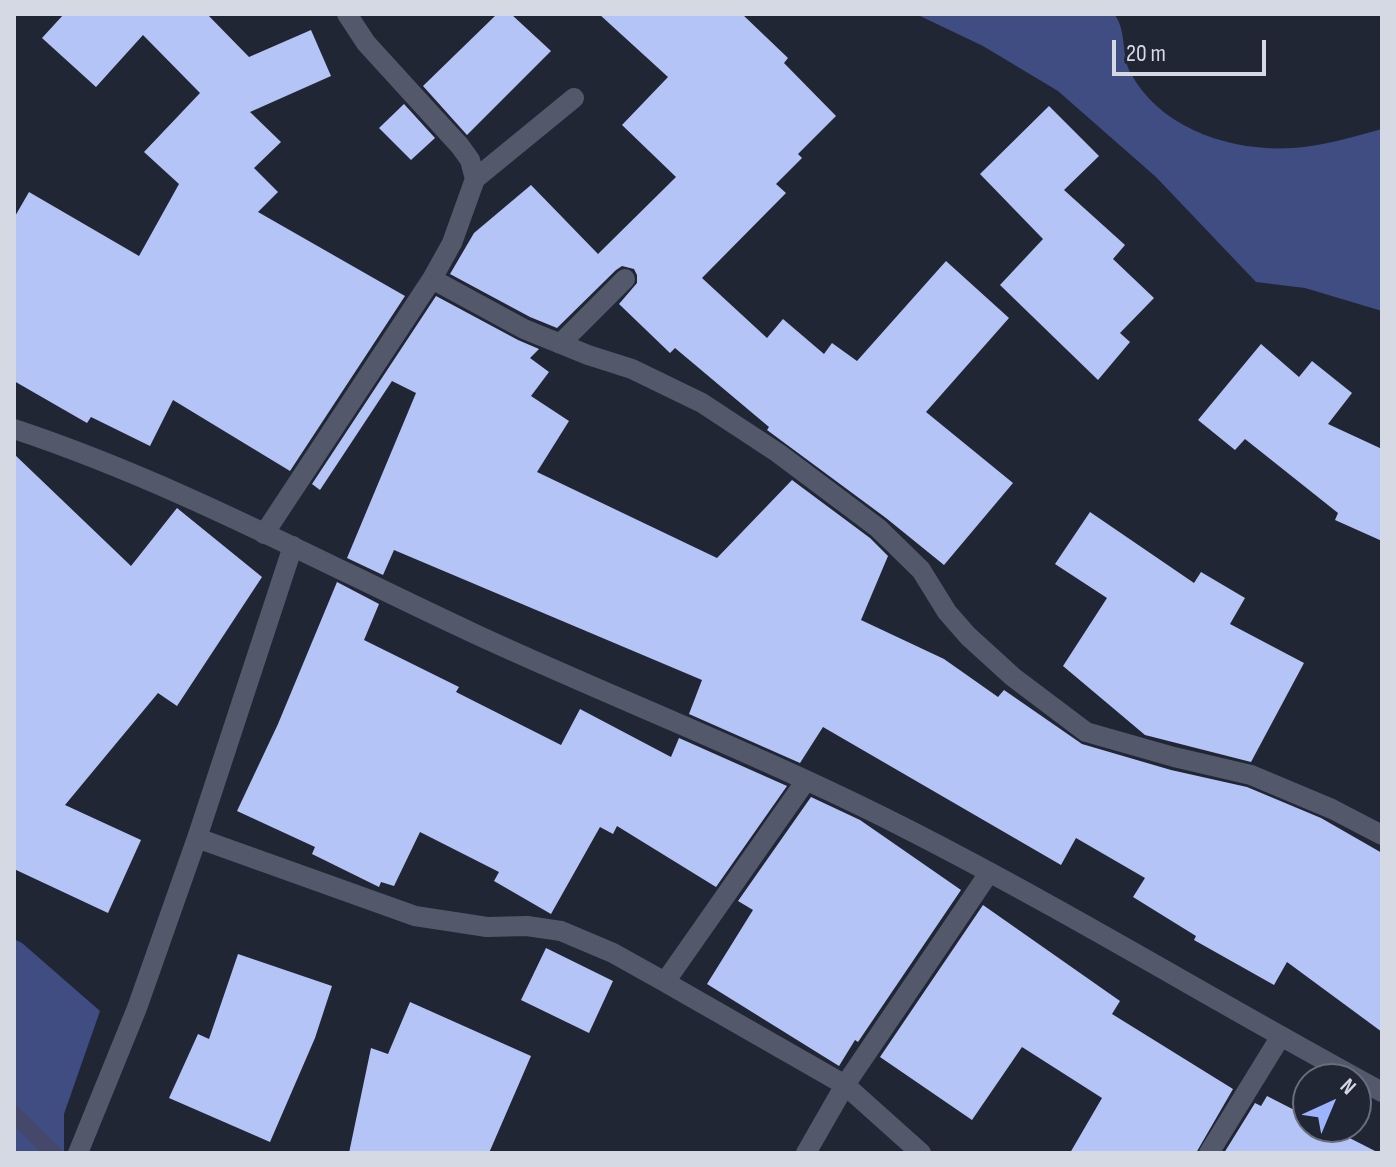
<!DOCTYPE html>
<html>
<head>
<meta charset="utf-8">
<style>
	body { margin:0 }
	#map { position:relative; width:1396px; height:1167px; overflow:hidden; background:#212635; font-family:"Sofia Sans Condensed",sans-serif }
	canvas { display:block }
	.frame { position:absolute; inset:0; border:16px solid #d5d9e3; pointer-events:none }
	.north { position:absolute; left:1292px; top:1063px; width:80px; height:80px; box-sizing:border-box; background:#212635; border:2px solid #696e7b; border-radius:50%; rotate:44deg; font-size:22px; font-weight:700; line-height:32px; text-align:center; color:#d5d9e3 }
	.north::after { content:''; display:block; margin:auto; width:28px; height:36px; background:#9eb3fd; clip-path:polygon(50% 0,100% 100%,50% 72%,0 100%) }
	.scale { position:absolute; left:1112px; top:40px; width:154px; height:36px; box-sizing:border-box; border:4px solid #d5d9e3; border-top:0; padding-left:10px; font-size:24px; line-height:28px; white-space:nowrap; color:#d5d9e3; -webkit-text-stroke:6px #212635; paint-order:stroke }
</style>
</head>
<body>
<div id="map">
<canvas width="1396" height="1167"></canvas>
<div class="frame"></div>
<div class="north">N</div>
<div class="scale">20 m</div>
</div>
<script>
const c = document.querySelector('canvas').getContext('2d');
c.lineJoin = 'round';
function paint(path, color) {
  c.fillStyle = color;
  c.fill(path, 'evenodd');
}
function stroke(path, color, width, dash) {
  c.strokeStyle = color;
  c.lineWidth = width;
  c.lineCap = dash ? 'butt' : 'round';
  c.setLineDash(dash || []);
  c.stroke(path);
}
paint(new Path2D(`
	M916,14H1114C1127,30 1121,54 1130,72C1160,129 1232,152 1293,148C1323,146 1353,137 1382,129V311L1305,288L1256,282L1156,177L1058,91L983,46Z
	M14,939L22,943L100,1011L64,1114V1153H14Z`), '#3f4d83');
stroke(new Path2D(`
	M14,1114L53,1153`), '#45476b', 16);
paint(new Path2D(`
	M64,14H207L249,57L311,30L331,76L250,112L281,142L254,168L278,192L258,212L405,296L290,471L173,400L150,446L91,417L87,423L14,381V218L29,192L139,256L179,184L144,152L200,93L143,35L96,87L42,38Z
	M497,14H511L551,51L467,135L423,86Z
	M599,14H742L788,58L784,63L836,116L798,154L802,158L776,184L786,193L702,278L767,338L783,319L824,354L832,343L857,361L946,261L1009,318L926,412L1013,483L944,565L886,518L767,430L769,427L675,348L670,353L619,304L637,283V275L634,269L622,266L616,270L557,328L530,317L450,274L474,233L531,185L598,254L676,177L622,125L668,77Z
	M404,104L435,138L411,160L379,128Z
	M1049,106L1099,156L1064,190L1125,245L1113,259L1154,298L1120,333L1130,342L1098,380L1000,285L1043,239L980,174Z
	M436,296L518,340L539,349L530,358L549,372L531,396L569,421L537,472L717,558L792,480L870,538L888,556L861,620L944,659L998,697L1004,690L1082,744L1171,770L1247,787L1321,818L1382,853V1032L1287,962L1274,985L1194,940L1196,936L1133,897L1145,878L1076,838L1061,865L823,727L800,763L689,714L702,680L394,550L383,575L347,558L416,393L392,381L320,490L312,484Z
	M1261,344L1299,377L1312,361L1352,393L1328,424L1382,449V541L1335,520L1338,513L1245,439L1235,450L1198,420Z
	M14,454L131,566L177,508L262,577L177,706L158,693L65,805L141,840L108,913L14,869Z
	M1090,512L1194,583L1201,572L1245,598L1230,624L1304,663L1251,762L1145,735L1063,666L1107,598L1055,564Z
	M337,582L379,604L364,640L459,687L456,692L561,745L580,709L671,757L679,738L787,786L716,887L617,826L613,834L600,827L551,914L494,881L499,872L420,832L394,886L381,882L379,887L312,854L315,847L237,811L278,724Z
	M811,797L860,820L961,890L858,1042L855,1040L839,1066L707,984L753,910L738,901Z
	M983,905L1120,1001L1112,1014L1233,1089L1196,1153H1070L1102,1098L1022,1047L972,1120L880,1057Z
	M546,948L613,981L589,1033L521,1000Z
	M238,954L332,986L315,1038L270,1142L169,1098L198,1034L209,1039Z
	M410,1002L531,1056L489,1153H349L371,1048L388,1054Z
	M1267,1096L1308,1117V1127H1328L1379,1153H1224L1255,1103L1261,1106Z`), '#b5c4f7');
stroke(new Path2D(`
	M475,179L574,98
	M432,279L524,329L588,355L632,369L702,403L778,453L878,528L921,570L947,612L968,636L1013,677L1086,732L1174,757L1251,775L1332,809L1382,835
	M560,344L625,279
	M264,534L432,279L452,243L475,179L470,160L460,146L366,43L347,14
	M197,838L415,916L487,927L527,926L561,931L613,953L665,982L805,782
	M665,982L845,1085L921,1153
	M78,1153L137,1008L197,838L293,546
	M806,1153L845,1085L989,873
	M1209,1153L1281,1036`), '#53596b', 20);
stroke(new Path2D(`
	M14,429C174,482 322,563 475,634C618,700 766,757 907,829C1068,911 1223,1006 1382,1092`), '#53596b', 20);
</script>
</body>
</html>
